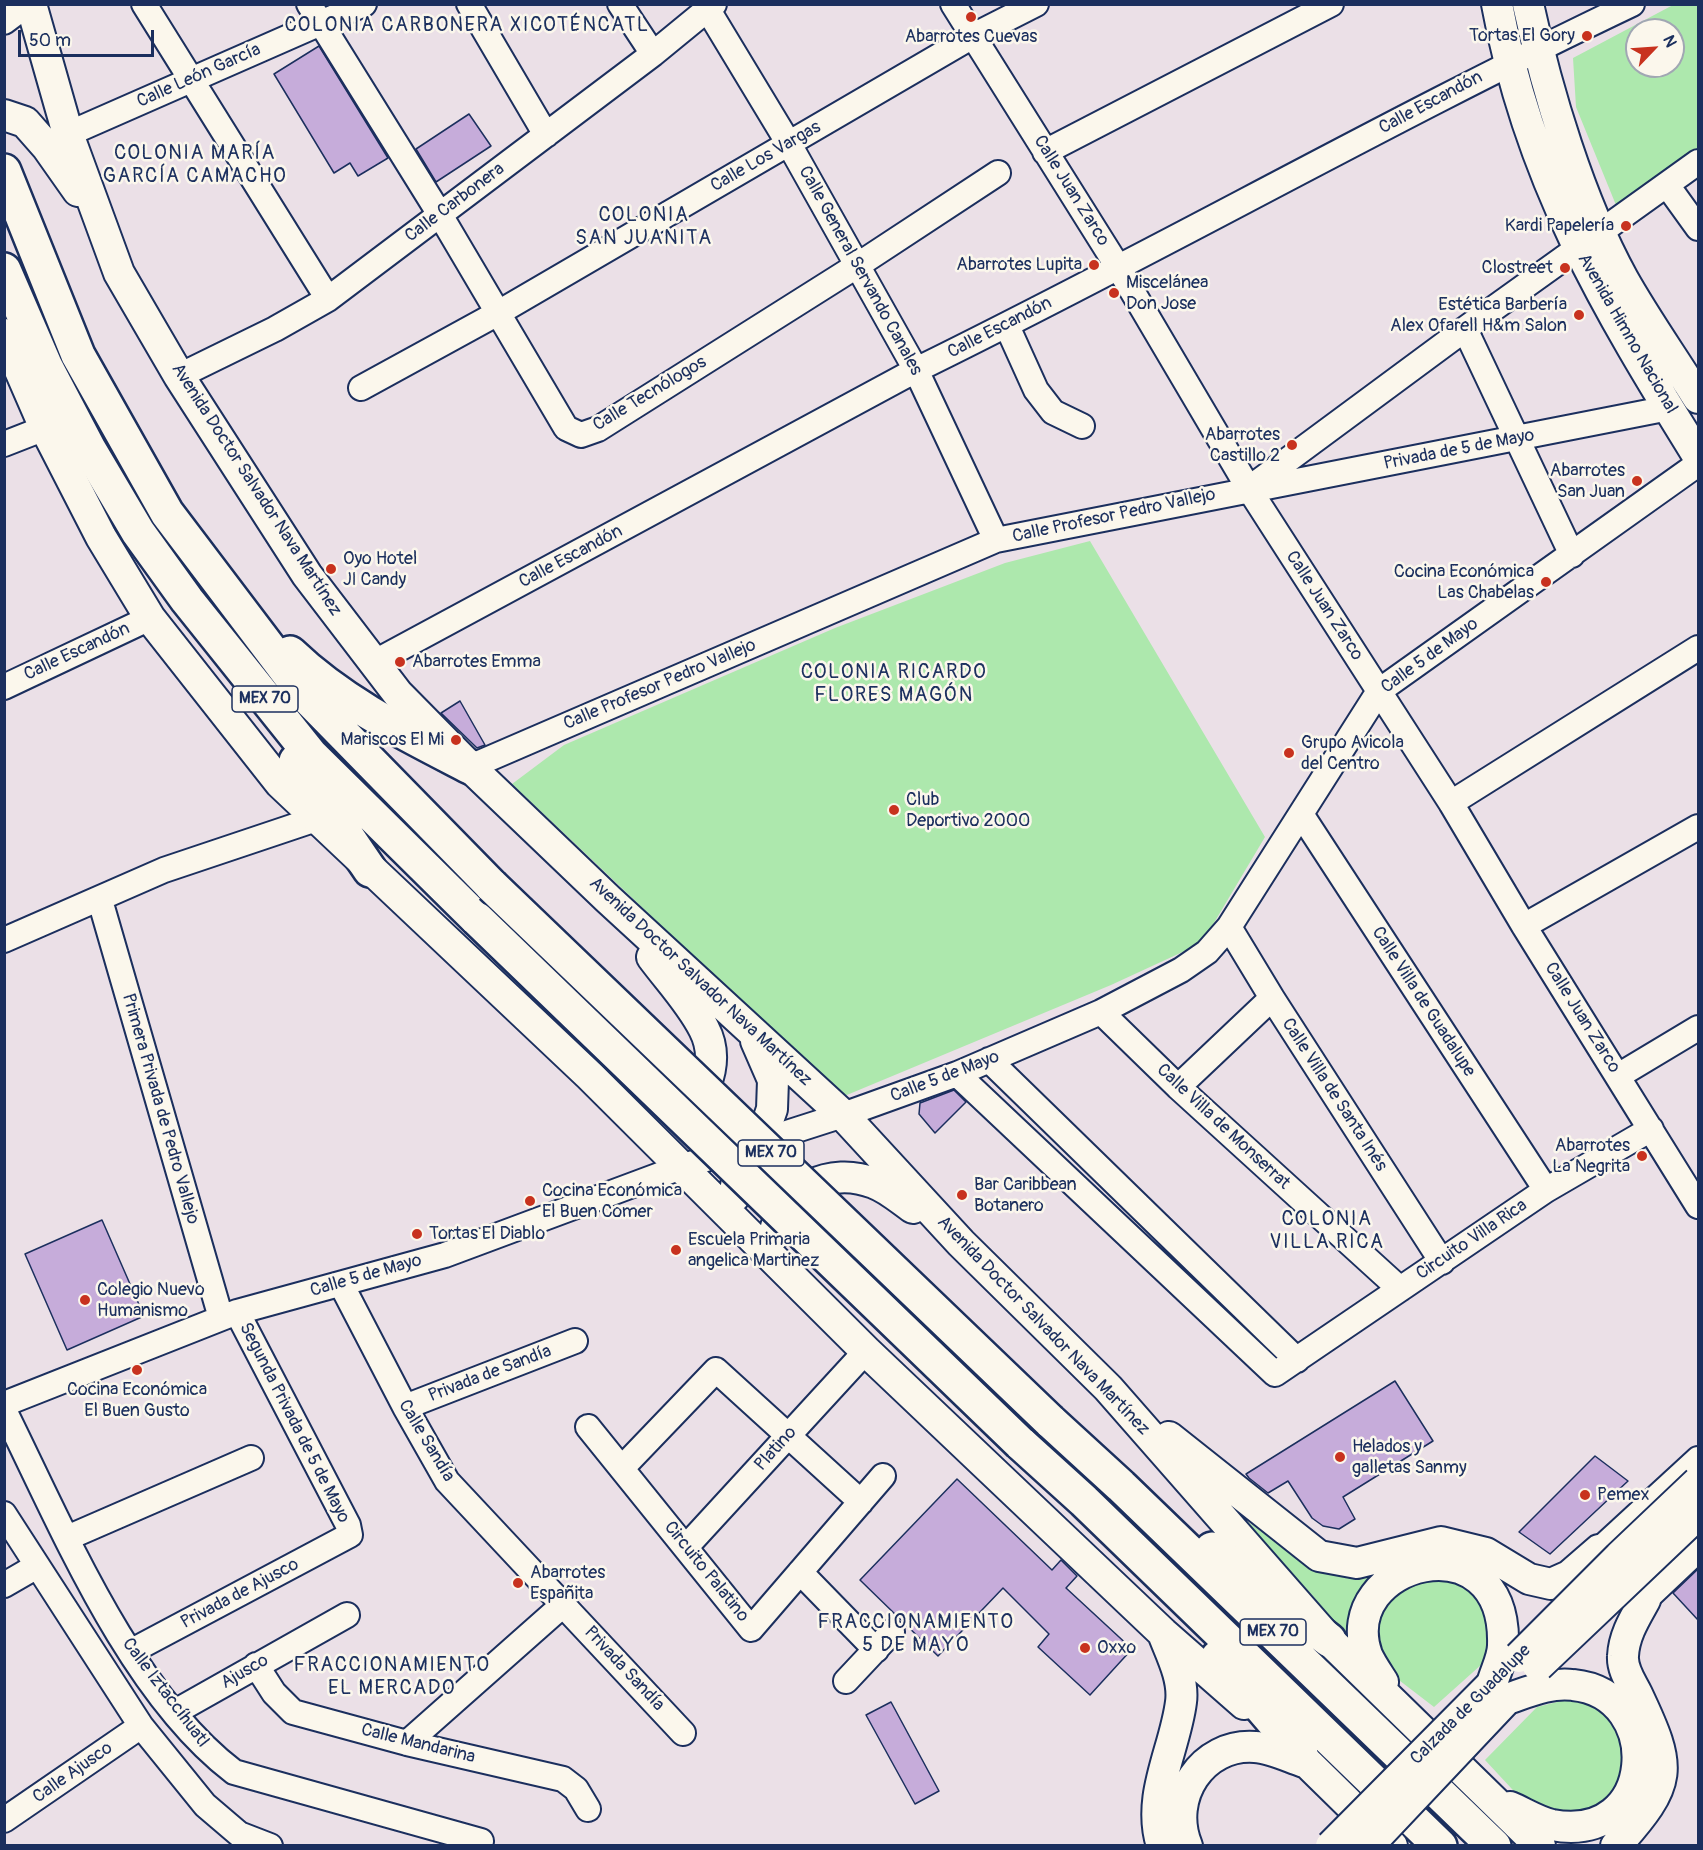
<!DOCTYPE html>
<html>
<head>
<meta charset="utf-8">
<style>
	body { margin:0 }
	#map { position:relative; width:1703px; height:1850px; overflow:hidden; background:#ebe0e7; font-family:Pangolin,sans-serif }
	canvas { display:block }
	.frame { position:absolute; inset:0; border:6px solid #1b2f5e; pointer-events:none }
	.north { position:absolute; left:1625px; top:18px; width:60px; height:60px; box-sizing:border-box; background:#fbf7ec; border:2px solid #a1a7b3; border-radius:50%; rotate:65deg; font-size:16px; font-weight:700; line-height:24px; text-align:center; color:#1b2f5e }
	.north::after { content:''; display:block; margin:auto; width:21px; height:27px; background:#c8321e; clip-path:polygon(50% 0,100% 100%,50% 72%,0 100%) }
	.scale { position:absolute; left:18px; top:30px; width:136px; height:27px; box-sizing:border-box; border:3px solid #1b2f5e; border-top:0; padding-left:8px; font-size:18px; line-height:21px; white-space:nowrap; color:#1b2f5e; -webkit-text-stroke:4px #fbf7ec; paint-order:stroke }
</style>
</head>
<body>
<div id="map">
<canvas width="1703" height="1850"></canvas>
<div class="frame"></div>
<div class="north">N</div>
<div class="scale">50 m</div>
</div>
<script>
const c = document.querySelector('canvas').getContext('2d');
c.lineJoin = 'round';
function paint(path, color) {
  c.fillStyle = color;
  c.fill(path, 'evenodd');
}
function stroke(path, color, width, dash) {
  c.strokeStyle = color;
  c.lineWidth = width;
  c.lineCap = dash ? 'butt' : 'round';
  c.setLineDash(dash || []);
  c.stroke(path);
}
function drawText(font, color, halo, rows, align = 'center') {
  c.font = font + ' Pangolin,sans-serif';
  c.lineWidth = 5;
  c.setLineDash([]);
  c.textBaseline = 'middle';
  c.strokeStyle = halo;
  c.fillStyle = color;
  for (const [text, x, y, turn = 0] of rows) {
    c.save();
    c.translate(x, y);
    c.rotate((+turn || 0) * Math.PI / 180);
    c.textAlign = isNaN(turn) ? turn : align;
    if (halo) c.strokeText(text, 0, 0);
    c.fillText(text, 0, 0);
    c.restore();
  }
}
paint(new Path2D(`
	M1673,5H1698V152L1618,210L1576,107L1573,58ZM1637,30H1673V66H1637Z
	M1090,541L1265,837L1202,943L1111,985L842,1097L512,784L564,745L835,628L1005,563Z
	M1235,1512L1291,1554L1334,1573L1381,1565L1352,1602L1354,1647L1313,1596Z
	M1431,1570L1482,1597L1491,1656L1434,1707L1391,1674L1377,1643L1380,1608L1401,1582Z
	M1565,1700L1591,1702L1618,1724L1629,1751L1614,1807L1537,1816L1485,1760L1537,1707Z`), '#ade8ad');
const building = new Path2D(`
	M319,46L388,158L358,176L350,163L334,173L274,74Z
	M469,114L491,146L436,182L416,149Z
	M460,701L485,745L477,748L441,713Z
	M954,1090L966,1102L935,1133L919,1114L920,1103Z
	M102,1220L144,1316L67,1350L25,1254Z
	M1395,1381L1433,1441L1343,1497L1355,1519L1339,1529L1323,1526L1312,1518L1288,1481L1268,1493L1249,1478L1246,1474Z
	M1595,1456L1628,1481L1550,1554L1519,1532Z
	M957,1479L1052,1570L1061,1560L1077,1576L1066,1588L1132,1649L1090,1695L1038,1647L1049,1634L1003,1588L938,1656L860,1580Z
	M1698,1569V1620L1673,1593Z
	M891,1702L939,1791L915,1804L866,1715Z`);
paint(building, '#c6acda');
stroke(building, '#1b2f5e', 1.5);
const minor = new Path2D(`
	M144,4L328,299
	M309,4L439,213L566,428L581,435L598,429L858,265L998,173
	M469,4L546,135
	M620,4L653,54
	M953,4L1118,267L1249,489L1451,803L1524,926L1698,1206
	M708,10L789,144L916,370L996,540
	M4,22L28,4
	M68,134L364,4
	M1045,152L1331,4
	M1667,185L1698,228
	M1007,326L1036,390L1053,412L1082,426
	M1465,329L1572,555
	M179,376L275,329L328,299L653,54L714,4
	M361,388L498,313L973,36L1036,4
	M4,444L45,428
	M1254,485L1465,329L1698,162
	M373,663L916,370C1157,252 1390,119 1632,4
	M4,687L150,618
	M470,767L996,540L1669,408
	M1451,803L1698,648
	M1301,814L1546,1190
	M100,900L221,1318
	M1524,926L1698,827
	M1229,927L1272,998L1442,1262
	M4,940L164,870L319,818
	M1101,1012L1178,1087L1400,1289
	M989,1060L1297,1360
	M957,1074L1275,1374L1546,1190L1651,1129
	M1618,1076L1698,1028
	M1178,1087L1272,998
	M341,1284L405,1407L447,1481L683,1733
	M4,1404L237,1312L445,1255L681,1167L843,1115L957,1074L1101,1012L1181,970L1207,952L1229,927L1379,691L1698,464
	M405,1407L575,1341
	M4,1410C62,1527 130,1693 234,1772L481,1841L480,1846
	M588,1427L751,1629L883,1476
	M1698,1459L1599,1550L1645,1600L1698,1550
	M622,1468L716,1370L861,1502
	M4,1514L141,1726L205,1805L239,1834L270,1846
	M67,1538L251,1458
	M686,1547L866,1351
	M800,1572L876,1650
	M4,1585L37,1566
	M130,1652L350,1535L348,1525L237,1312
	M256,1665L274,1693L293,1712L407,1743L563,1779L576,1789L588,1809
	M846,1681L892,1632
	M175,1712L347,1615
	M407,1743L564,1604
	M4,1820L141,1726`);
const major = new Path2D(`
	M31,4L68,134L119,273L179,376L307,575L398,694L470,767L608,899L843,1115L961,1243L1108,1388L1329,1640L1540,1846
	M1497,4C1529,179 1606,308 1698,456
	M1528,4C1547,92 1580,201 1623,279C1646,320 1674,359 1698,398
	M4,115L25,122L47,147L78,191
	M4,334L45,428L101,537L150,618L280,783L590,1076L866,1351L1163,1633L1244,1704
	M652,957C669,980 691,1003 704,1029C717,1054 712,1090 687,1103
	M734,1197L737,1180L764,1132L772,1109L773,1080L756,1041
	M774,1235C783,1189 830,1166 874,1183C888,1188 900,1199 913,1208
	M1169,1437L1319,1556L1357,1563L1441,1542L1486,1553L1529,1579L1551,1584L1569,1576L1599,1550
	M1383,1682C1378,1674 1371,1664 1367,1655C1334,1561 1507,1516 1503,1645C1503,1658 1495,1672 1492,1684
	M1507,1699C1528,1692 1550,1682 1573,1685C1666,1694 1658,1845 1552,1825C1538,1822 1524,1813 1510,1807
	M1282,1738L1392,1846
	M1162,1846C1146,1796 1175,1750 1181,1702C1184,1680 1172,1656 1164,1636
	M1187,1846C1167,1798 1202,1743 1255,1747C1271,1748 1289,1757 1304,1762
	M1616,1846C1673,1782 1673,1770 1637,1694C1631,1682 1622,1670 1623,1656C1624,1635 1635,1618 1645,1600`);
const highway = new Path2D(`
	M4,171L78,355L167,513L304,694L492,886
	M4,270L46,367L89,449L138,532L187,600L311,755L477,919
	M290,653C342,703 406,734 470,767
	M296,761L370,870
	M1050,1421L1121,1486L1494,1846
	M1020,1443L1084,1501L1440,1846
	M1212,1549L1329,1640
	M1218,1657L1301,1754`);
stroke(minor, '#1b2f5e', 28);
stroke(major, '#1b2f5e', 34);
stroke(highway, '#1b2f5e', 38);
stroke(minor, '#fbf7ec', 24);
stroke(major, '#fbf7ec', 30);
stroke(highway, '#fbf7ec', 33);
const majorBridge = new Path2D(`
	M1519,1657L1619,1557L1698,1482
	M1538,1666L1698,1514
	M1331,1846L1489,1687
	M1368,1846L1504,1702`);
const highwayBridge = new Path2D(`
	M492,886L1050,1421
	M477,919L1020,1443`);
stroke(majorBridge, '#1b2f5e', 34, []);
stroke(highwayBridge, '#1b2f5e', 38, []);
stroke(majorBridge, '#fbf7ec', 30);
stroke(highwayBridge, '#fbf7ec', 33);
for (const [x, y, r, color] of [
	[971,17,6,"#c8321e"],
	[1587,36,6,"#c8321e"],
	[1626,226,6,"#c8321e"],
	[1094,265,6,"#c8321e"],
	[1565,268,6,"#c8321e"],
	[1114,293,6,"#c8321e"],
	[1579,315,6,"#c8321e"],
	[1292,445,6,"#c8321e"],
	[1637,481,6,"#c8321e"],
	[331,569,6,"#c8321e"],
	[1546,582,6,"#c8321e"],
	[400,662,6,"#c8321e"],
	[456,740,6,"#c8321e"],
	[1289,753,6,"#c8321e"],
	[894,810,6,"#c8321e"],
	[1642,1156,6,"#c8321e"],
	[962,1195,6,"#c8321e"],
	[530,1201,6,"#c8321e"],
	[417,1234,6,"#c8321e"],
	[676,1250,6,"#c8321e"],
	[85,1300,6,"#c8321e"],
	[137,1370,6,"#c8321e"],
	[1340,1457,6,"#c8321e"],
	[1585,1495,6,"#c8321e"],
	[518,1583,6,"#c8321e"],
	[1085,1648,6,"#c8321e"]
]) {
  const dot = new Path2D();
  dot.arc(x, y, r, 0, 2 * Math.PI);
  c.fillStyle = color;
  c.fill(dot);
  stroke(dot, '#fbf7ec', 2);
}
for (const [x, y, w] of [
	[265,699,66],
	[771,1153,66],
	[1273,1632,66]
]) {
  const box = new Path2D();
  box.roundRect(x - w / 2, y - 13, w, 26, 4.5);
  c.fillStyle = '#fbf7ec';
  c.fill(box);
  stroke(box, '#1b2f5e', 1.5);
}
drawText('bold 16px', '#1b2f5e', null, [
	["MEX 70",265,699],
	["MEX 70",771,1153],
	["MEX 70",1273,1632]
]);
drawText('18px', '#1b2f5e', '#fbf7ec', [
	["Tortas El Gory",1575,36,"right"],
	["Abarrotes Cuevas",971,37,"center"],
	["Kardi Papelería",1614,226,"right"],
	["Abarrotes Lupita",1082,265,"right"],
	["Clostreet",1553,268,"right"],
	["Miscelánea",1126,283],
	["Don Jose",1126,304],
	["Estética Barbería",1567,305,"right"],
	["Alex Ofarell H&m Salon",1567,326,"right"],
	["Abarrotes",1280,435,"right"],
	["Castillo 2",1280,456,"right"],
	["Abarrotes",1625,471,"right"],
	["San Juan",1625,492,"right"],
	["Oyo Hotel",343,559],
	["JI Candy",343,580],
	["Cocina Económica",1534,572,"right"],
	["Las Chabelas",1534,593,"right"],
	["Abarrotes Emma",412,662],
	["Mariscos El Mi",444,740,"right"],
	["Grupo Avicola",1301,743],
	["del Centro",1301,764],
	["Club",906,800],
	["Deportivo 2000",906,821],
	["Abarrotes",1630,1146,"right"],
	["La Negrita",1630,1167,"right"],
	["Bar Caribbean",974,1185],
	["Botanero",974,1206],
	["Cocina Económica",542,1191],
	["El Buen Comer",542,1212],
	["Tortas El Diablo",429,1234],
	["Escuela Primaria",688,1240],
	["angelica Martinez",688,1261],
	["Colegio Nuevo",97,1290],
	["Humanismo",97,1311],
	["Cocina Económica",137,1390,"center"],
	["El Buen Gusto",137,1411,"center"],
	["Helados y",1352,1447],
	["galletas Sanmy",1352,1468],
	["Pemex",1597,1495],
	["Abarrotes",530,1573],
	["Españita",530,1594],
	["Oxxo",1097,1648]
], 'left');
drawText('18px', '#1b2f5e', '#fbf7ec', [
	["Calle León García",199,76,-24],
	["Calle Escandón",1431,103,-28],
	["Calle Los Vargas",766,157,-30],
	["Calle Juan Zarco",1071,191,58],
	["Calle Carbonera",455,203,-37],
	["Calle General Servando Canales",860,271,61],
	["Calle Escandón",1000,328,-27],
	["Avenida Himno Nacional",1627,334,60],
	["Calle Tecnólogos",650,394,-31],
	["Privada de 5 de Mayo",1459,450,-11],
	["Avenida Doctor Salvador Nava Martínez",256,490,57],
	["Calle Profesor Pedro Vallejo",1114,516,-12],
	["Calle Escandón",571,557,-28],
	["Calle Juan Zarco",1324,606,57],
	["Calle Escandón",77,652,-25],
	["Calle 5 de Mayo",1430,656,-36],
	["Calle Profesor Pedro Vallejo",660,685,-23],
	["Avenida Doctor Salvador Nava Martínez",700,982,43],
	["Calle Villa de Guadalupe",1423,1002,57],
	["Calle Juan Zarco",1582,1018,58],
	["Calle 5 de Mayo",945,1077,-21],
	["Calle Villa de Santa Inés",1334,1095,57],
	["Primera Privada de Pedro Vallejo",160,1109,74],
	["Calle Villa de Monserrat",1223,1127,43],
	["Circuito Villa Rica",1472,1240,-34],
	["Calle 5 de Mayo",366,1276,-16],
	["Avenida Doctor Salvador Nava Martínez",1043,1326,46],
	["Privada de Sandía",490,1374,-21],
	["Segunda Privada de 5 de Mayo",294,1423,63],
	["Calle Sandía",426,1441,59],
	["Platino",776,1449,-48],
	["Circuito Palatino",706,1572,51],
	["Privada de Ajusco",240,1594,-28],
	["Privada Sandía",624,1669,47],
	["Ajusco",245,1672,-30],
	["Calle Iztaccíhuatl",165,1693,53],
	["Calzada de Guadalupe",1471,1705,-45],
	["Calle Mandarina",418,1744,14],
	["Calle Ajusco",73,1773,-35]
]);
c.letterSpacing = '1.5px';
drawText('20px', '#1b2f5e', '#fbf7ec', [
	["COLONIA CARBONERA XICOTÉNCATL",467,26],
	["COLONIA MARÍA",195,154],
	["GARCÍA CAMACHO",195,177],
	["COLONIA",644,216],
	["SAN JUANITA",644,239],
	["COLONIA RICARDO",894,673],
	["FLORES MAGÓN",894,696],
	["COLONIA",1327,1220],
	["VILLA RICA",1327,1243],
	["FRACCIONAMIENTO",916,1623],
	["5 DE MAYO",916,1646],
	["FRACCIONAMIENTO",392,1666],
	["EL MERCADO",392,1689]
]);
c.letterSpacing = '0px';
</script>
</body>
</html>
